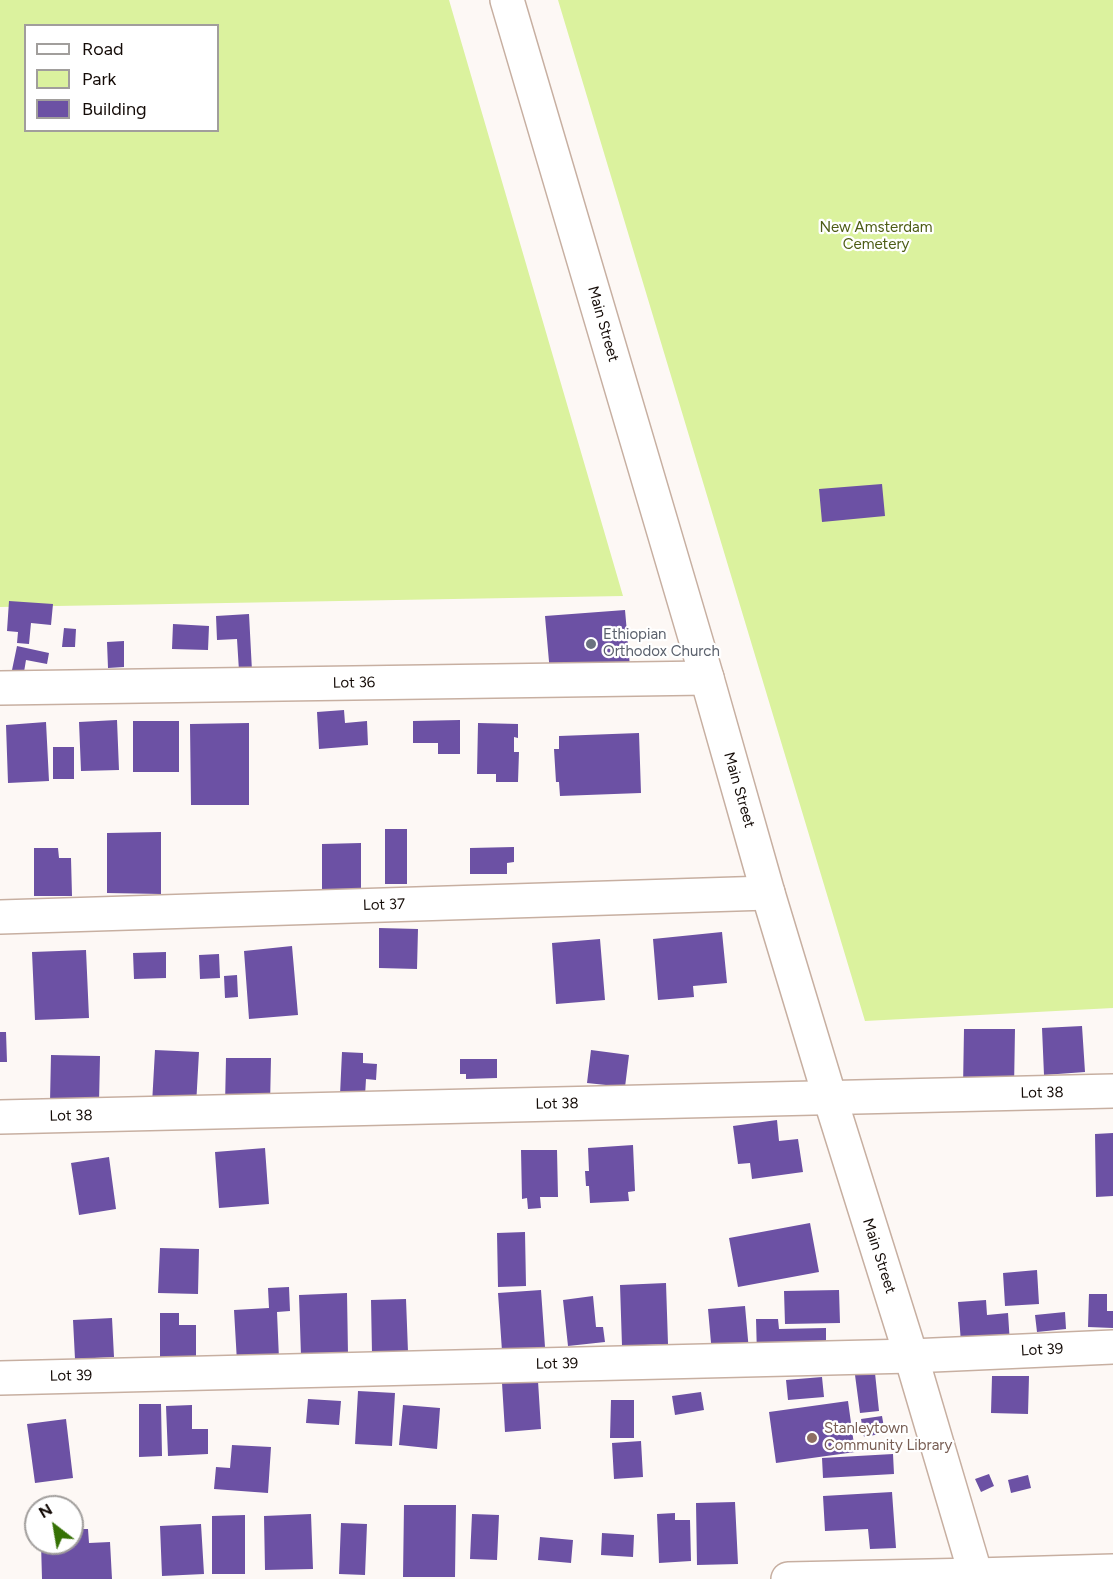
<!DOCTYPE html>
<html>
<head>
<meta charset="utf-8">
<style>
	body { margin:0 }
	#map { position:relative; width:1113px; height:1579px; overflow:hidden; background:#fdf8f5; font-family:Figtree,sans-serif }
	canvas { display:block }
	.legend { position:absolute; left:24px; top:24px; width:195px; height:108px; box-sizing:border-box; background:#fff; border:2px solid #a19e9c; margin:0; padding:8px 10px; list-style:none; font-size:18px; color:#150c08 }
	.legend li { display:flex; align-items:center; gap:12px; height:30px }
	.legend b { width:30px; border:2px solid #a19e9c }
	.north { position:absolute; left:24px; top:1495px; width:60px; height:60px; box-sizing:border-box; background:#fff; border:2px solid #a19e9c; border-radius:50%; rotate:329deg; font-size:16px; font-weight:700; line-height:24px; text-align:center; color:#150c08 }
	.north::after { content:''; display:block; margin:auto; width:21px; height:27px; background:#357104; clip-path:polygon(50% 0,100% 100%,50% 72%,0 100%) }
</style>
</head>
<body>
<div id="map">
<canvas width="1113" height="1579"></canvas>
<ul class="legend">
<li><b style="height:8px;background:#fff"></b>Road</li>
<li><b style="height:16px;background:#dbf29e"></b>Park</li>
<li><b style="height:16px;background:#6c51a4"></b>Building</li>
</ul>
<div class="north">N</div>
</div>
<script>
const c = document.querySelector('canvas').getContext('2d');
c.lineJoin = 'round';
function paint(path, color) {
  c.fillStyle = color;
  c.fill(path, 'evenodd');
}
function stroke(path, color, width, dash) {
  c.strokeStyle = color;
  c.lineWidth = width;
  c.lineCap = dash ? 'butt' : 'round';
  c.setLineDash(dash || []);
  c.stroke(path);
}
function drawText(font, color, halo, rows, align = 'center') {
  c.font = font + ' Figtree,sans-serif';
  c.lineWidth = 4.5;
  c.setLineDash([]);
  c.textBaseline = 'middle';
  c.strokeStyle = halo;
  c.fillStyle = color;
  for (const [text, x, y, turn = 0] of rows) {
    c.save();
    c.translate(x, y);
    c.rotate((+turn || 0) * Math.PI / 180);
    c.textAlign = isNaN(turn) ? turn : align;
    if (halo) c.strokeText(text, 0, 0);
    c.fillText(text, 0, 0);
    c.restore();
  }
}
paint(new Path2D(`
	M0,0H449L623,596L0,607ZM26,26H218V130H26Z
	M558,0H1113V1008L865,1021Z`), '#dbf29e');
paint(new Path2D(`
	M882,484L885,516L822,522L819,489Z
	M9,601L53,604L51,625L31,623L29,644L17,643L18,632L7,631Z
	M625,610L630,667L550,673L545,616Z
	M249,614L252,671H239L237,639L217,640L216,616Z
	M173,624L209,626L208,650L172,649Z
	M64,628L76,629L75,647H62Z
	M124,641V667L108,668L107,642Z
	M17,646L49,653L47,664L26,660L24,672L12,670Z
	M344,710L345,723L367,721L368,745L319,749L317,712Z
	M117,720L119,770L81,771L79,722Z
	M460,720V754H438V743H413V721Z
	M133,721H179V772H133Z
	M46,722L49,781L8,783L6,725Z
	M249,723V805H191L190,724Z
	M478,723L518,724V738L514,737V752H519L518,782H496V774H477Z
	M639,733L641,793L560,796L559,782H556L554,749H559V736Z
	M53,747H74V779H53Z
	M385,829H407V884H385Z
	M161,832V894L107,893V833Z
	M361,843V892L322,893V844Z
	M514,847V862L507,863V874H470V848Z
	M34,848H58L59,858H71L72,896H34Z
	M379,928L418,929L417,969L379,968Z
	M722,932L727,983L693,986L694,997L658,1000L653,939Z
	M600,939L605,1000L556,1004L552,943Z
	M292,946L298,1015L249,1019L244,951Z
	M86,950L89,1018L35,1020L32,952Z
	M166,952V978L134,979L133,953Z
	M219,954L220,978L200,979L199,955Z
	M237,975L238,997L225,998L224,976Z
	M1082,1026L1085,1072L1044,1075L1042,1028Z
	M964,1029H1015L1014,1088H963Z
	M0,1032H6L7,1062H0Z
	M155,1050L199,1052L196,1106L152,1104Z
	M591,1050L629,1055L625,1087L587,1083Z
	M342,1052L363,1053V1063L377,1064L376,1080L366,1079L365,1096L340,1095Z
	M51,1055L100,1056L99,1103L50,1102Z
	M226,1058H271L270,1105H225Z
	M460,1059H497V1078L466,1079V1074H460Z
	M777,1120L779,1141L798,1139L803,1172L752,1179L750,1163L738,1164L733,1126Z
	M1113,1133V1196L1096,1197L1095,1134Z
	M633,1145L635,1191L628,1192L629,1201L590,1203L589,1186H586L585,1171H589L588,1148Z
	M265,1148L269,1204L219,1208L215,1152Z
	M521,1150H557L558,1197H540L541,1208L528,1209L527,1198L522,1199Z
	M109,1157L116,1209L79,1215L71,1163Z
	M810,1223L819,1272L738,1287L729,1238Z
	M525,1232L526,1286L498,1287L497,1233Z
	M160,1248L199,1249L198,1294L158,1293Z
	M1037,1270L1039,1304L1005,1306L1003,1273Z
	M666,1283L668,1344L622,1346L620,1285Z
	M289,1287L290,1311L277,1312L279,1359L237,1362L234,1310L269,1308L268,1288Z
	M541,1290L545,1347L502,1351L498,1293Z
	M839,1290L840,1323L785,1324L784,1291Z
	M347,1293L348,1355L301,1356L299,1295Z
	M1089,1294H1107V1311H1113V1328L1088,1327Z
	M593,1296L596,1327H603L605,1342L568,1346L563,1300Z
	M406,1299L408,1352L372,1354L371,1300Z
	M986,1300L987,1315L1008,1313L1010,1344L961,1343L958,1302Z
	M745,1306L749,1351L712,1354L708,1309Z
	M1065,1312L1066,1329L1037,1332L1035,1315Z
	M160,1313H179V1325H196V1363L160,1362Z
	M112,1318L114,1357L75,1359L73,1320Z
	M756,1319H778L779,1329L826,1328V1352L757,1355Z
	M875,1373L879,1411L860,1413L855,1375Z
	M992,1376H1029L1028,1414L991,1413Z
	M822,1377L824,1397L788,1400L786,1380Z
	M538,1381L541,1429L505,1432L502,1383Z
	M358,1391L395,1393L392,1446L355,1444Z
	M701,1392L704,1410L675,1415L672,1396Z
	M308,1399L341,1401L339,1425L306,1423Z
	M611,1400H634V1438H610Z
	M848,1401L855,1452L776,1463L769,1412Z
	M139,1404H161L162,1456L139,1457Z
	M192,1405V1429H208V1454L168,1456L166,1406Z
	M403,1405L440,1408L437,1449L399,1445Z
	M882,1416L885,1433L864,1437L861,1419Z
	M66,1419L73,1478L35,1483L27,1424Z
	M641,1441L643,1477L614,1479L612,1443Z
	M232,1445L271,1447L268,1493L214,1489L216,1467L230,1468Z
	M893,1454L894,1474L823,1478L822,1458Z
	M989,1474L994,1486L981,1492L975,1479Z
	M1028,1475L1031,1488L1011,1493L1008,1480Z
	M892,1492L896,1548L870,1549L868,1529L825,1531L823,1496Z
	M735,1502L738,1564L697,1565L696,1503Z
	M404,1505H456L455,1577H403Z
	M675,1513V1520H690L691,1561L659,1563L657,1514Z
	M311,1514L313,1569L265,1570L264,1516Z
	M472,1514L499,1515L497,1560L470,1559Z
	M245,1515V1574H212V1516Z
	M341,1523L367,1524L365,1575L339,1574Z
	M201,1524L204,1574L162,1576L160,1526Z
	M72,1529H88L89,1543L110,1542L112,1579H42L41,1543H72Z
	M602,1533L634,1535L633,1557L601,1555Z
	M540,1537L573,1540L571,1563L538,1560Z`), '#6c51a4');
const street = new Path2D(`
	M0,688L707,678
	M0,917L768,893
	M0,1117L1113,1091
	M0,1378L911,1356L1113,1347
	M788,1579L976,1575L1113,1571`);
const secondary = new Path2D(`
	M507,0L707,678L768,893L830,1098L911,1356L977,1579`);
stroke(street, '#c7afa1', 36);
stroke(secondary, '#c7afa1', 36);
stroke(street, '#fff', 33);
stroke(secondary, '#fff', 33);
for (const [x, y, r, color] of [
	[591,644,6,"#6b7280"],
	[812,1438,6,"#8d6e63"]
]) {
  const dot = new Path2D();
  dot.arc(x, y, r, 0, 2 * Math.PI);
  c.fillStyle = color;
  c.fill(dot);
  stroke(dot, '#fff', 2);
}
drawText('15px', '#4d5c15', '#fff', [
	["New Amsterdam",876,228],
	["Cemetery",876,245]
]);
drawText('15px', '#150c08', '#fff', [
	["Main Street",603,324,74],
	["Lot 36",354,683,-1],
	["Main Street",739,790,74],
	["Lot 37",384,905,-2],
	["Lot 38",1042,1093,-1],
	["Lot 38",557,1104,-1],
	["Lot 38",71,1116,-1],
	["Main Street",879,1256,72],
	["Lot 39",1042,1350,-3],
	["Lot 39",557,1364,-1],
	["Lot 39",71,1376,-1]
]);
drawText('15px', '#5b616d', '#fff', [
	["Ethiopian",603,635],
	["Orthodox Church",603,652]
], 'left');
drawText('15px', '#785e54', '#fff', [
	["Stanleytown",824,1429],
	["Community Library",824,1446]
], 'left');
</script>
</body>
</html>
